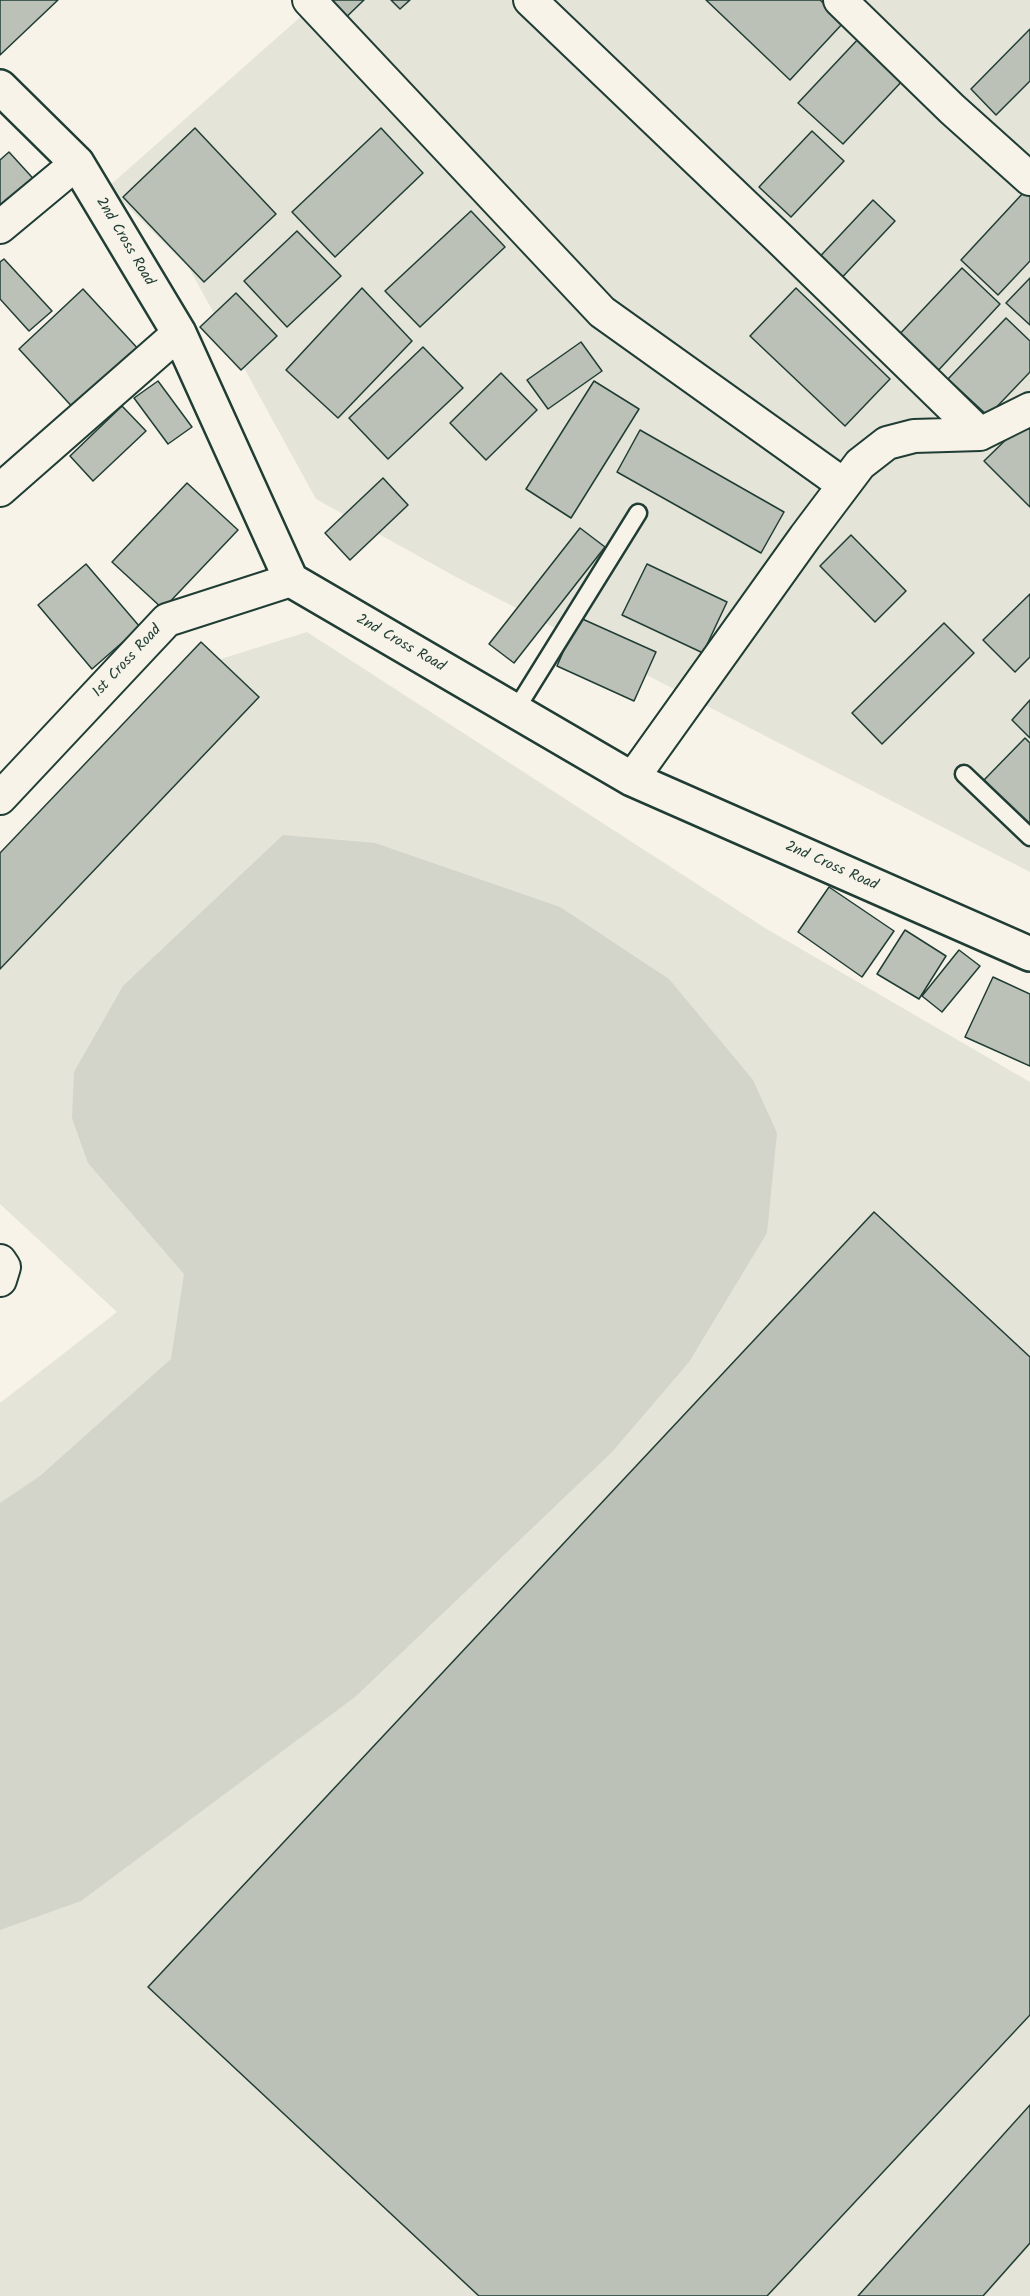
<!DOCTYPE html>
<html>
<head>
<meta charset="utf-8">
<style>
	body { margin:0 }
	canvas { display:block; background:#f7f3e8 }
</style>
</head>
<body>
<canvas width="1030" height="2296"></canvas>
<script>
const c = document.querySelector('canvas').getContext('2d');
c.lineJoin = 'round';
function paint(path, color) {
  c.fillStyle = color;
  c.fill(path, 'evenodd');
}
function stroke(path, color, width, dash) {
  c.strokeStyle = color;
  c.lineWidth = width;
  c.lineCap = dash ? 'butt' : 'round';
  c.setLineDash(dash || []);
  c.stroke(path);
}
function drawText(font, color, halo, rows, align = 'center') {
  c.font = font + ' Kalam,sans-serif';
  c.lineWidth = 4.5;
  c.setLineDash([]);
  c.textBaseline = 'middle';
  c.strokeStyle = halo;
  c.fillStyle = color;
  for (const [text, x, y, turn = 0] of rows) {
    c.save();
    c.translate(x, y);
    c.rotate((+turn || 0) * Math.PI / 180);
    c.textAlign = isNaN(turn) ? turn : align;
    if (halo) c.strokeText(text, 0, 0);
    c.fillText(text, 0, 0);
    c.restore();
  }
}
paint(new Path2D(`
	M295,0H1030V872L456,577L316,499L189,268L108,187L306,12Z
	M307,632L765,928L1030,1082V2296H0V1403L117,1312L0,1204V865L176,673Z`), '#e5e4d9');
paint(new Path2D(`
	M283,835L375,843L560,907L669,979L753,1080L777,1133L767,1233L689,1362L612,1452L355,1697L81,1901L0,1930V1503L40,1476L171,1359L184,1274L88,1163L72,1118L74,1072L123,986Z`), '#d3d5ca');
const building = new Path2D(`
	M0,0H58L0,55Z
	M311,0H364L336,27Z
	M391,0H410L400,9Z
	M706,0H820L844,22L790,80Z
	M1030,29V81L996,115L971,89Z
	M861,36L905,78L843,144L798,103Z
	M195,128L276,214L204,282L123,197Z
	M381,128L423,173L335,257L292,212Z
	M812,131L844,161L791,217L759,187Z
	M9,152L40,186L0,224V160Z
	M1024,192L1030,197V261L998,295L961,260Z
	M873,200L895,221L834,286L812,265Z
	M471,211L505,247L420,327L385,291Z
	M297,231L341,276L287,327L244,281Z
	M4,259L52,311L29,331L0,299V262Z
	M962,268L1000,304L934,375L895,339Z
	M1030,278V325L1006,303Z
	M362,288L412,341L338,418L286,370Z
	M796,288L890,379L845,426L750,336Z
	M83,289L141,352L77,412L19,349Z
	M236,293L277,336L241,370L200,327Z
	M1006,318L1030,341V372L988,416L948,379Z
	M581,342L602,371L548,409L527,380Z
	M423,347L463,388L388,459L349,418Z
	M501,373L537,410L486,460L450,423Z
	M158,381L192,427L168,444L134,398Z
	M594,381L639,409L571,518L526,489Z
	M122,406L146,431L93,481L70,456Z
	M1023,423L1030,430V507L984,461Z
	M640,430L784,512L761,553L617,472Z
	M383,478L408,505L350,560L325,533Z
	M187,483L238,530L163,609L112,562Z
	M580,528L605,547L514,663L489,644Z
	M851,535L906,591L875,622L820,566Z
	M86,564L140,627L92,669L38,605Z
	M647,564L727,602L703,653L622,615Z
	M1030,594V657L1015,672L983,640Z
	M578,617L656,652L634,701L557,666Z
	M944,623L974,653L882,744L852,713Z
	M201,642L259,697L0,969V853Z
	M1030,700V738L1012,720Z
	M1025,738L1030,743V825L984,780Z
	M829,887L894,931L862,977L798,932Z
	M905,930L946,956L919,999L877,974Z
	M959,950L980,966L942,1012L922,996Z
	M993,977L1030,994V1066L965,1037Z
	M874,1212L1030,1357V2015L767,2296H479L148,1987Z
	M1030,2105V2243L983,2296H858Z`);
paint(building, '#bbc1b6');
stroke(building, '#1f3d34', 1.5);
const service = new Path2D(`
	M515,711L638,513
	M964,774L1030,837`);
const minor = new Path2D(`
	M309,0L602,312L844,485
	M530,0L781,240L980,434
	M840,0L952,109L1030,179
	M0,227L77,163
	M0,490L179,333
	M632,779L805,537L860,464L887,443L914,436L980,434L1030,409
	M0,798L167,620L291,580
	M0,1261L4,1267L0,1280`);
const tertiary = new Path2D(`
	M0,87L77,163L179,333L291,580L632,779L1030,954`);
stroke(service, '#1f3d34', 21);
stroke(minor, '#1f3d34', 36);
stroke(tertiary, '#1f3d34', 38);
stroke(service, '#f7f3e8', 16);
stroke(minor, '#f7f3e8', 32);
stroke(tertiary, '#f7f3e8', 33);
drawText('15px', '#1f3d34', '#f7f3e8', [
	["2nd Cross Road",124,242,59],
	["2nd Cross Road",400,644,30],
	["1st Cross Road",128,662,-47],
	["2nd Cross Road",831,867,24]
]);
</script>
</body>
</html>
